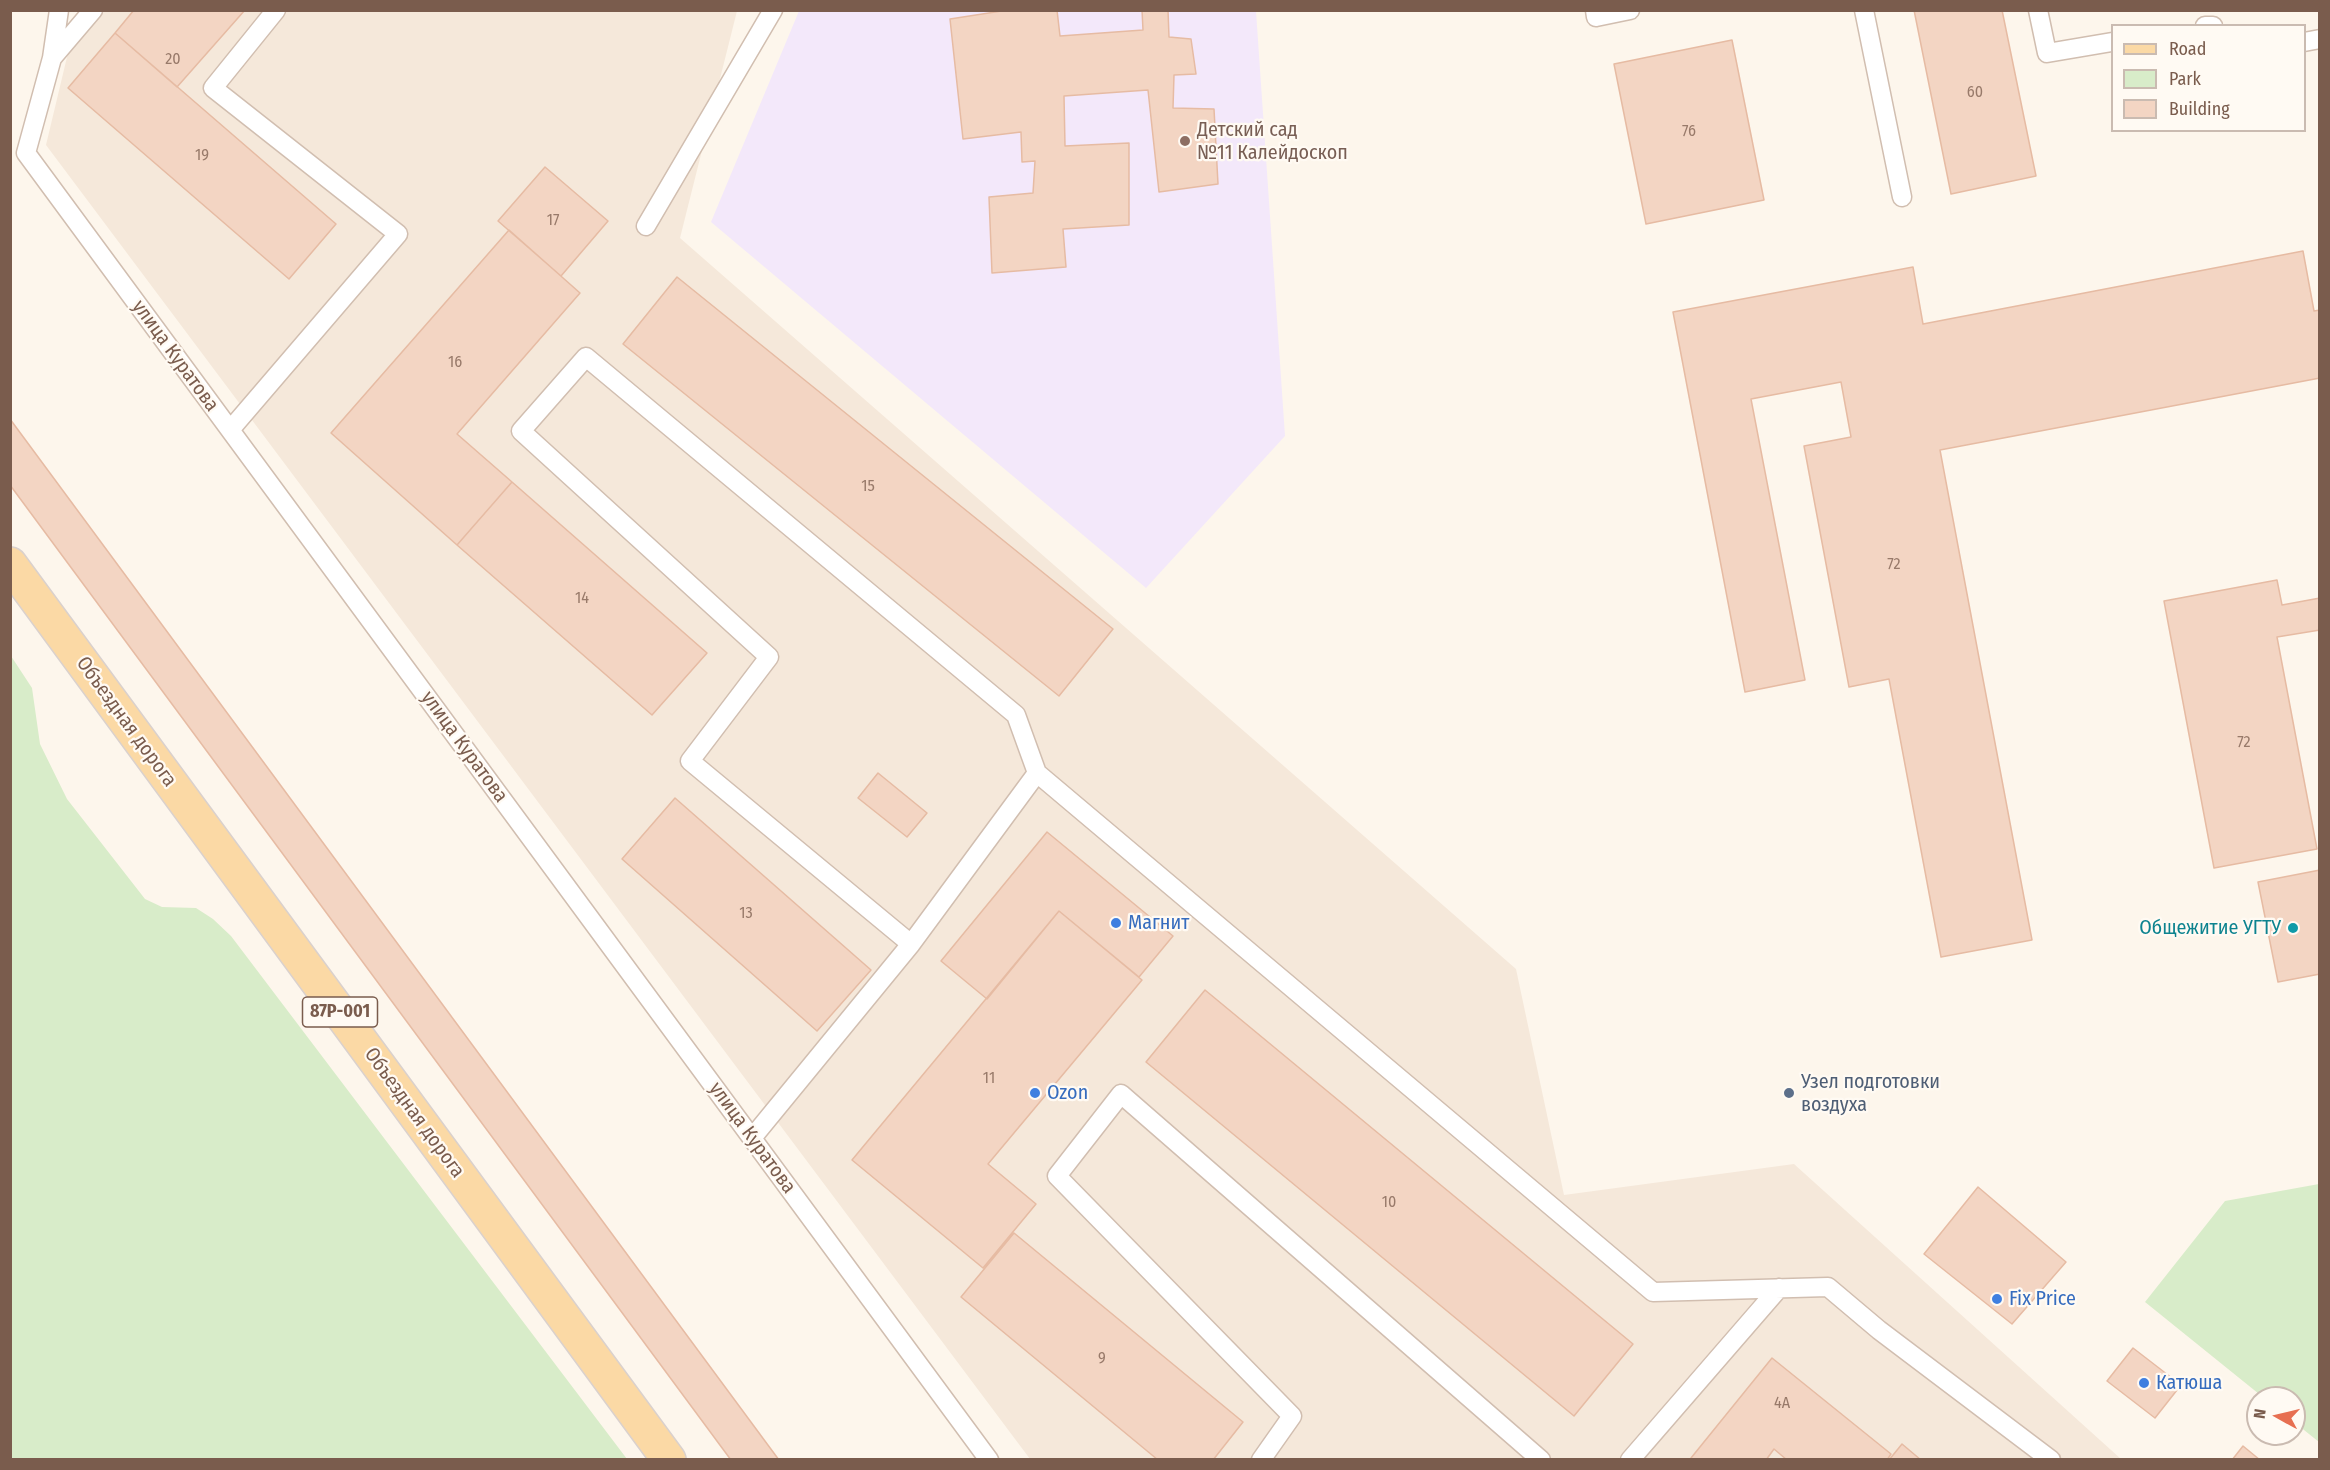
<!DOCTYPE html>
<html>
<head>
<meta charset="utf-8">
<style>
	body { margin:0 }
	#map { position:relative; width:2330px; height:1470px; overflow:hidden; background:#fdf6ec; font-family:"Fira Sans Condensed",sans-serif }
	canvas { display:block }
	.frame { position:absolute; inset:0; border:12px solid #7a5c4d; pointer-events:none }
	.legend { position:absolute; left:2111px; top:24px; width:195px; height:108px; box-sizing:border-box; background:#fffaf3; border:2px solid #cabbb1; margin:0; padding:8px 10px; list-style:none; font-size:18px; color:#7a5c4d }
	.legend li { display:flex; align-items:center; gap:12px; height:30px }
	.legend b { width:30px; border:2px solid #cabbb1 }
	.north { position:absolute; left:2246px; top:1386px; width:60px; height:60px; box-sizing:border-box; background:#fffaf3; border:2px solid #cabbb1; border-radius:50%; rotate:278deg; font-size:16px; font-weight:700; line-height:24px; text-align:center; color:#7a5c4d }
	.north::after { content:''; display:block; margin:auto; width:21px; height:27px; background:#e76f51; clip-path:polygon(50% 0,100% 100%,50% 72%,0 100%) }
</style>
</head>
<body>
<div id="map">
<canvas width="2330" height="1470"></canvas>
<div class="frame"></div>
<ul class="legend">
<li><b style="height:8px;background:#fbd9a5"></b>Road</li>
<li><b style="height:16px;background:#d8ecc9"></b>Park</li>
<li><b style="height:16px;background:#f3d5c3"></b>Building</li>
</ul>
<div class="north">N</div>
</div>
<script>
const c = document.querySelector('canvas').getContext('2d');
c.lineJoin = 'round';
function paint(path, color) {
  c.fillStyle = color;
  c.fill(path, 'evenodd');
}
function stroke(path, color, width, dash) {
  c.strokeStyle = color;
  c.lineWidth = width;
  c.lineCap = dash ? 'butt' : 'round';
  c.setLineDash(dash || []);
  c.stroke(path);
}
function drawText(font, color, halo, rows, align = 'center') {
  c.font = font + ' "Fira Sans Condensed",sans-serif';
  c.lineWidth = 4.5;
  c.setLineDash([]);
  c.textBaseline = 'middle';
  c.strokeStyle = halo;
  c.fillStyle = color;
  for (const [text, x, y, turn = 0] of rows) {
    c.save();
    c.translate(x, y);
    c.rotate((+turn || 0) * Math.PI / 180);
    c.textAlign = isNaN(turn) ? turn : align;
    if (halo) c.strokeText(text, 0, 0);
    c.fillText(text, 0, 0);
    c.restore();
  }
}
paint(new Path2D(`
	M78,11H737L680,238L1516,969L1564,1195L1794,1164L2121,1459H1030L46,145Z`), '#f5e8da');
paint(new Path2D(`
	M799,11H1256L1285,436L1146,588L711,222Z`), '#f3e8fa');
paint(new Path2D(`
	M11,656L32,688L40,744L67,799L145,899L162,907L196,908L213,919L231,936L627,1459H11Z
	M2319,1184H2320L2319,1442L2294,1422V1398H2264L2145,1302L2225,1201Z`), '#d8ecc9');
const building = new Path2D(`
	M134,10H245L177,87L115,33Z
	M1008,10H1057L1060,36L1143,30L1142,10H1168L1169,37L1191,39L1196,74L1174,75L1173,108L1214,109L1218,184L1159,192L1148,90L1064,96L1065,146L1129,143V225L1063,229L1066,267L992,273L989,197L1033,193L1035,161L1022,162L1021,132L963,139L950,19Z
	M1914,10H2002L2036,176L1951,194Z
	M115,33L336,224L289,279L68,88Z
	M1732,40L1764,200L1646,224L1614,64Z
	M545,167L608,221L561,276L498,221Z
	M509,230L580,293L457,434L512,482L457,545L331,433Z
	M2303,251L2314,311L2320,310V378L1940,450L2032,940L1941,957L1889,679L1849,687L1804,446L1851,437L1841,382L1751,399L1805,680L1745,692L1673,312L1913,267L1923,324Z
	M677,277L1113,629L1059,696L623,344Z
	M10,419L779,1460H731L10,485Z
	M512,482L707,653L652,715L457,545Z
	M2277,580L2282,605L2320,598V630L2277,637L2317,849L2214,868L2164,601Z
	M878,773L927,813L907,837L858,798Z
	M675,798L871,970L817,1031L622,859Z
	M1047,832L1173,936L1139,977L1059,911L987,999L941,961Z
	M2320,870V974L2278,982L2258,882Z
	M1059,911L1142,980L988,1164L1036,1204L983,1268L852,1160Z
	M1205,990L1633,1344L1574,1416L1146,1062Z
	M1978,1187L2066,1262L2012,1324L1924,1254Z
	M1014,1233L1243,1422L1213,1460H1158L961,1297Z
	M2133,1348L2181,1385L2155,1418L2107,1381Z
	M1772,1358L1891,1454L1887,1460H1787L1774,1449L1766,1460H1694L1691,1458Z
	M1902,1444L1921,1460H1889Z
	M2243,1446L2260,1460H2232Z`);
paint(building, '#f3d5c3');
stroke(building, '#e6bba3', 1.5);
const lane = new Path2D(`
	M59,10L52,58L26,153L989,1460
	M1595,10L1596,17L1630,10
	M1864,10L1902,197
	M2038,10L2047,53L2112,42
	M2205,26H2213
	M2304,42L2320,39
	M53,57L93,10
	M646,226L773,10
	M230,430L398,234L213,88L276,10
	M911,944L690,761L769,657L521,431L586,357L1016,715L1037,773L1653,1292L1828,1287L1879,1330L2051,1460
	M752,1138L911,944L1037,773
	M1261,1460L1292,1416L1057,1176L1121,1094L1541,1460
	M1630,1460L1779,1288`);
const primary = new Path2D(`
	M10,564L669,1460`);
stroke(lane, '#d1beb0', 21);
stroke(primary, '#dad1cd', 36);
stroke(lane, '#fff', 18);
stroke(primary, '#fbd9a5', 33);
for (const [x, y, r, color] of [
	[1185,141,6,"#8d6e63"],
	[1116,923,6,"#3f7fe0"],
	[2293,928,6,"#0f9aa8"],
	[1035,1093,6,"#3f7fe0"],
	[1789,1093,6,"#5c6f8a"],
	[1997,1299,6,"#3f7fe0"],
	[2144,1383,6,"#3f7fe0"]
]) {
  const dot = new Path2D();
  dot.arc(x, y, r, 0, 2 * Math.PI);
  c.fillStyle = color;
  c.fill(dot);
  stroke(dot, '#fffaf3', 2);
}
drawText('16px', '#987a6a', null, [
	["20",173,60],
	["60",1975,93],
	["76",1689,132],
	["19",202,156],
	["17",553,221],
	["16",455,363],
	["15",868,487],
	["72",1894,565],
	["14",582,599],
	["72",2244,743],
	["13",746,914],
	["11",989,1079],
	["10",1389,1203],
	["9",1102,1359],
	["4А",1782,1404]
]);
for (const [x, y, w] of [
	[340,1012,75]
]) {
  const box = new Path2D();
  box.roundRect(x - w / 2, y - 15, w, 30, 4.5);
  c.fillStyle = '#fffaf3';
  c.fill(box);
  stroke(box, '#7a5c4d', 1.5);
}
drawText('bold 18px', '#7a5c4d', null, [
	["87Р-001",340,1012]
]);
drawText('20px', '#785e54', '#fffaf3', [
	["Детский сад",1197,130],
	["№11 Калейдоскоп",1197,153]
], 'left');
drawText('20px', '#7a5c4d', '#fffaf3', [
	["улица Куратова",175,356,54],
	["Объездная дорога",126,722,54],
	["улица Куратова",464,747,54],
	["Объездная дорога",414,1113,54],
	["улица Куратова",752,1138,54]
]);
drawText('20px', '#366cbe', '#fffaf3', [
	["Магнит",1128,923],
	["Ozon",1047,1093],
	["Fix Price",2009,1299],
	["Катюша",2156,1383]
], 'left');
drawText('20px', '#0d838f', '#fffaf3', [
	["Общежитие УГТУ",2281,928]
], 'right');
drawText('20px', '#4e5e75', '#fffaf3', [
	["Узел подготовки",1801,1082],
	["воздуха",1801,1105]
], 'left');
</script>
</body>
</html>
